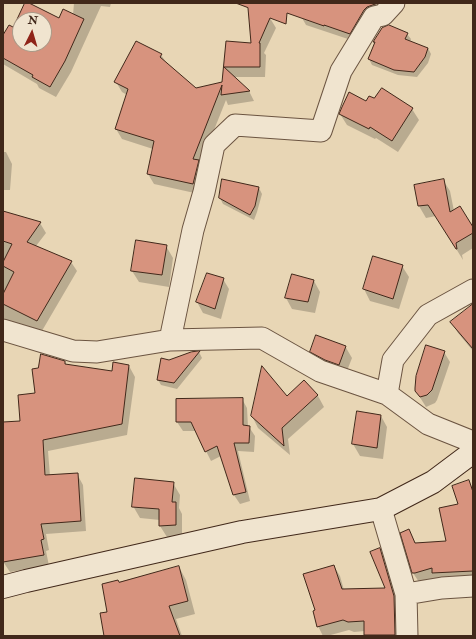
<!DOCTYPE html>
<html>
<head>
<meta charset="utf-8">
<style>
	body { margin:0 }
	#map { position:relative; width:476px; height:639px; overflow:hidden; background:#e8d6b5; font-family:"IM FELL Double Pica",serif }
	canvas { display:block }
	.frame { position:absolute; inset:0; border:4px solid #41281a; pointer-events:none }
	.north { position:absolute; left:12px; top:12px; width:40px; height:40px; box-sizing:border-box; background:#f0e4cf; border:1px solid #aa9987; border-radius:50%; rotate:5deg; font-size:11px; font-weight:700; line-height:16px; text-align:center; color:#41281a }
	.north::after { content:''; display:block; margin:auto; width:14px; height:18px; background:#8f2418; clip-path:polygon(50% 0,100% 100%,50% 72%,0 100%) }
</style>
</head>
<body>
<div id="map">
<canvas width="476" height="639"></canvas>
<div class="frame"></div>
<div class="north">N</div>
</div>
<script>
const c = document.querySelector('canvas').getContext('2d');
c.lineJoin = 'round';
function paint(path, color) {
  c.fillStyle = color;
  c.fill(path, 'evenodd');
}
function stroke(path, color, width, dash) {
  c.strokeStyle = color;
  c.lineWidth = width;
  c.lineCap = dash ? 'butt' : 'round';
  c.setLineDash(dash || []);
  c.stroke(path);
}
paint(new Path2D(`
	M26,3L60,19L73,15L74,3H111L110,7L101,6L71,72L56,97L39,88L37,84L3,64V37L13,28ZM20,20H44V44H20Z
	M308,3H387L354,41L306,25L302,18Z
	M250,16L270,18L276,28L264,53L266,55L265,77H233L249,91L254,101L228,105L226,100L200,165L199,194L154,184L148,174L153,149L122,139L116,129L127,95L122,92L116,82L161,55L166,62L196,89L223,82L227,42L252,44Z
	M407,34L411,39L410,42L428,48L431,54L428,63L417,77L398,75L372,65L369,59L375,44L374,42Z
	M367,103L412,109L419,120L398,152L376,138L375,139L347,125L340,114Z
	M3,152H6L12,164L10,190H3Z
	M443,180L450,191L454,211L473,229V248L462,255L463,260L436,216L426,218L419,206L415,185Z
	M259,188L262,194L257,212L254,220L223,204L220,198Z
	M3,212L40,223L46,233L36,246L71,262L77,271L39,336L3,320Z
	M166,246L173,258L169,287L139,282L132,271Z
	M402,266L409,277L399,309L370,301L364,289Z
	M223,279L229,289L221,319L203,313L197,302Z
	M314,281L320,292L315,313L292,309L286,298Z
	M473,315V351L458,333L452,322Z
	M345,346L352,358L345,376L318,363L311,351Z
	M199,352L202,358L177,389L161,385L158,380L169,361L191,353Z
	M444,352L450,362L437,400L435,403L426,407L416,391Z
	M65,362L67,365L113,372L129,366L135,377L127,435L48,451L50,476L77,474L83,485L86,531L46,534L49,550L46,551L49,566L10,572L4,563H3V423L21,422L36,394Z
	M304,381L318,396L324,407L288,439L290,455L258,428L252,416L286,397Z
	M242,399L247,408L248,427H249L255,436L254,452L238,451L250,501L240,504L234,495L221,456L211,461L196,431H183L177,422Z
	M358,413L381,416L387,427L383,459L360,456L353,444Z
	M469,481L473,489V580L438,582L436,578L419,582L413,573L409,530L416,544L447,542L459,505Z
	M173,483L180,495L179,508L182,514V536L167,537L160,526V520L140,518L133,506Z
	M380,549L385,560L399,607L400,636H366L365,631L354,632L349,630L327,636H323L318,626L316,611L334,566L340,576L344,590L387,589Z
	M179,567L186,580L195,614L176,619L182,636H105L108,613L119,583Z`), '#0003');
const building = new Path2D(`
	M25,3H29L59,18L63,9L84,19L65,61L50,87L32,77L33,75L3,58V35L9,25L13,27ZM20,20H44V44H20Z
	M236,3H378L367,7L364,10L350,34L324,25V26L287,13L286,24L270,18L259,43H260V67H224L250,91L221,95L222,85L193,159L199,160L193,184L147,174L154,141L115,129L128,89L114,82L136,41L162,54L160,57L196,88L222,82L226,41L251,43L248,8Z
	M389,25L408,33L405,39L428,48L425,57L414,72L394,70L368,59L375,42H373L382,28Z
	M382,88L413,108L392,141L370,127L369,129L339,114L342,107L349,92L366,101L369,96L374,98Z
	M222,179L259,187L255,206L250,215L219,198Z
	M444,179L450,212L460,206L473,227V233L456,243L457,249H456L428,205L418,206L414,185Z
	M3,211L41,222L27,242L72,261L37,321L3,304V294L14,272L3,266V262L12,244L3,241Z
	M136,240L167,245L162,275L131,271Z
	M373,256L403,265L393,299L363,289Z
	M207,273L224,278L215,309L196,302Z
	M292,274L314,280L308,302L285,298Z
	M473,304V349L450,322Z
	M316,335L346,346L339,365L325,360L310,352Z
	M426,345L445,351L432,390L427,395L420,397L415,391V388L416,376Z
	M200,351L174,383L157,380L161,358L169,360L191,352Z
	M41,354L65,361V364L112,371L113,362L129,365L122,424L43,440L45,475L78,473L81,521L41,524L44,539L41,540L44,555L3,562V422L20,421L18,395L35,393L32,369L38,368Z
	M262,366L287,396L304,380L318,395L282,428L284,446L251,416Z
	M243,398V425L250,426L249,443H234L246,492L233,495L217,446L205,452L191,422H176V399Z
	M357,411L381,415L377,448L352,444Z
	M135,478L174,482L172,502H176V525L159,526V509L132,507Z
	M469,480L473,492V571L432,573V568L415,573H412L400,533L409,529L415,543L446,541L439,508L458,504L452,486Z
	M380,548L394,596L395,635H364V621L348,622L343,620L317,627L313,611L315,610L303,574L334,565L342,589L385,588L370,552Z
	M179,566L188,601L169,606L180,636H104L100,613L107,612L102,584L118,580L119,582Z`);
paint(building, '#d7937e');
stroke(building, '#41281a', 1);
const street = new Path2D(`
	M3,330L73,351L97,352L170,340L262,338L320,371L387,394L428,424L473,442
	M170,340L193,230L204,192L214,145L235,125L321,131L341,71L374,17L383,15L394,3
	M387,394L393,360L428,315L473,290
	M381,509L406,594L407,636
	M406,594L442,588L473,586`);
const secondary = new Path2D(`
	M3,587L26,581L242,532L381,509L433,482L473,452`);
stroke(street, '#6b5441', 23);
stroke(secondary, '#41281a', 24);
stroke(street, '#f0e4cf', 21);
stroke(secondary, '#f0e4cf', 22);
</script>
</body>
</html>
